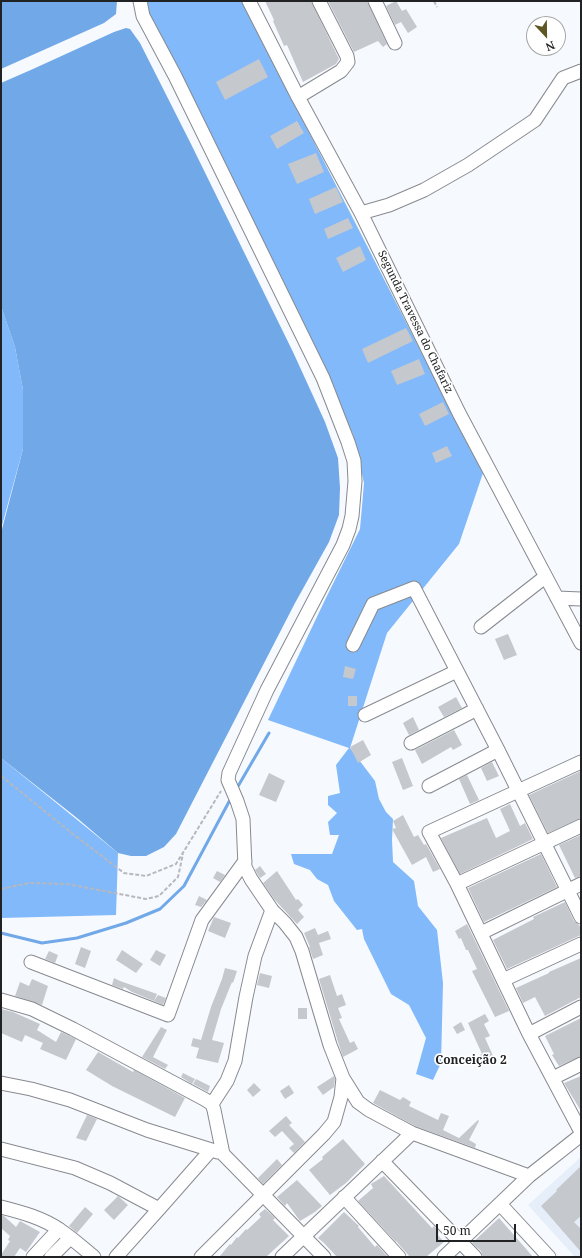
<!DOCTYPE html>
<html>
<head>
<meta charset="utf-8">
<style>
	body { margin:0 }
	#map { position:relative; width:582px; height:1258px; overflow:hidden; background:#f6f9fe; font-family:"Noto Serif",serif }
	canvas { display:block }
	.frame { position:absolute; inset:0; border:2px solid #212224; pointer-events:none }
	.north { position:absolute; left:526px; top:16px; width:40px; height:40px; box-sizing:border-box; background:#fff; border:1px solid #a6a7a7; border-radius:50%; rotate:158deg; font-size:11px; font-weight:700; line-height:16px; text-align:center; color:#212224 }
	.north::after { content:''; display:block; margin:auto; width:14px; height:18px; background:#5d5723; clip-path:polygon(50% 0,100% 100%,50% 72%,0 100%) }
	.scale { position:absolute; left:436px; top:1224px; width:80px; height:18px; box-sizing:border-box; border:2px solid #212224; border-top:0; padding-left:5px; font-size:12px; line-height:14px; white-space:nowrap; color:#212224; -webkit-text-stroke:3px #fff; paint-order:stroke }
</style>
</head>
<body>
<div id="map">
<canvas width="582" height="1258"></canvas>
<div class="frame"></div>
<div class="north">N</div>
<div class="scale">50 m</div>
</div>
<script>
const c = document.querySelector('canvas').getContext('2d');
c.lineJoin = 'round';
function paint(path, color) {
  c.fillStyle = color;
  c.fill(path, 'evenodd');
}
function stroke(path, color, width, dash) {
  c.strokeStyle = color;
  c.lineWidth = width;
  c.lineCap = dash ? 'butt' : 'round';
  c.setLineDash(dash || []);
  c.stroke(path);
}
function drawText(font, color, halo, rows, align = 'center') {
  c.font = font + ' "Noto Serif",serif';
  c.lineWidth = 3.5;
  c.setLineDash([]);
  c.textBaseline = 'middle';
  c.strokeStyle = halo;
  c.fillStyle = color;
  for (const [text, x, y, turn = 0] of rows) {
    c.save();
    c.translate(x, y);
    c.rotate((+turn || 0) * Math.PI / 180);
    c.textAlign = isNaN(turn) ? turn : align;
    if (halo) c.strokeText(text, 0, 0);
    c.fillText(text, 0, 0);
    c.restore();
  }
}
paint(new Path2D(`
	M581,1157V1257H575L528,1205Z`), '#e5eef9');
paint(new Path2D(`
	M136,1H242L483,473L459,544L387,633L350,748L375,781L379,799L386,812L393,819L392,840L393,862L414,881L418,906L437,930L443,983L441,1063L433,1080L416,1074L426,1038L409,1005L391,994L364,939L362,929L357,930L334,901L328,885L317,879L310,870L294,864L291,854H332L339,835H330L328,822L337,813L328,805V796L340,793L336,765L349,748L268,720L324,602L360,529L364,483L353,434L298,329Z
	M1,306L15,347L23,390V449L1,529Z
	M1,758L118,853L116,915L1,918Z`), '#81b9fa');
paint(new Path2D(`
	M1,1H117L116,14L104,23L1,69Z
	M126,28L130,29L140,43L191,144L293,352L325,422L338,458L340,488L339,515L329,542L295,603L176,834L164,847L146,856H131L118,853L77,818L1,758V533L23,449V390L15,347L1,306V83L33,69L114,32Z`), '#71a8e8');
stroke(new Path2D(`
	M237,788L269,733
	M1,933L42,943L77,938L126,923L160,909L184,886L231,798`), '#71a8e8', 3);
paint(new Path2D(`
	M265,1H311L339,59L336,64L303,82L287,45L284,46L273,21L274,20Z
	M328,1H367L387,44L383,47L378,41L354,52Z
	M396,1L402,11L406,9L417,27L408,33L401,22L395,25L386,6Z
	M259,59L268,77L225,100L216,82Z
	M297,121L304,133L277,149L270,136Z
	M316,153L324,172L297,184L288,164Z
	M336,187L343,202L315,214L309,199Z
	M348,218L353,228L328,239L324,229Z
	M360,246L366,260L343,272L336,258Z
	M406,328L413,341L368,363L362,349Z
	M419,359L425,374L397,385L391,371Z
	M443,402L449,414L425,426L419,414Z
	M447,446L452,456L436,463L432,453Z
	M508,634L517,655L504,660L495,639Z
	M345,666L356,669L353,679L343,677Z
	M348,696H357V706H348Z
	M456,697L462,708L444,717L438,707Z
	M413,717L419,730L409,735L403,723Z
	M454,730L462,745L453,750L451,747L422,764L415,750Z
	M363,740L371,755L358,763L350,747Z
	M402,758L413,786L403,790L392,762Z
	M492,762L499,776L487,781L481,768Z
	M581,771V818L548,833L529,795Z
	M269,773L285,781L276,802L259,795Z
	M467,775L479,800L470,804L459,779Z
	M510,804L520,826L525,823L533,839L460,874L441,838L487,818L496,838L510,831L500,809Z
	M403,815L414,837L418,835L424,845L426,844L440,869L433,872L426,857L412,865L392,829L396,828L393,821Z
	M581,835V876L575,878L559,845Z
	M541,854L557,887L484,922L468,888Z
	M260,866L266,874L260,878L255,870Z
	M217,871L225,875L220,882L213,878Z
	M277,871L296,900L298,899L303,905L298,910L304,917L297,924L274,899L263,883Z
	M199,896L207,900L201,907L195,905Z
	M565,902L574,921L579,925L581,928V935L507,969L493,940L534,919L533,917Z
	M214,917L231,923L225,938L208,931Z
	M467,924L509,1011L495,1017L472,971L477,969L468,950H466L461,938L459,939L455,931Z
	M315,928L318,935L328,931L331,939L319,943L323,955L313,959L309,947H310L304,933Z
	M81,947L91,951L85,968L75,964Z
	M122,950L143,964L136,973L116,960Z
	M156,950L166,955L160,966L150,960Z
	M49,951L58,955L55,963L45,959Z
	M581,958V997L545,1016L535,997L523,1003L516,988L549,973V972Z
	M225,968L237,971L233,983L232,982L221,1009L212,1040L224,1043L218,1063L196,1058L199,1048L191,1046L193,1038L201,1040L211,1007L222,979Z
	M260,973L272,976L269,988L257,985Z
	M330,975L337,996L342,994L346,1005L338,1008L342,1018L339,1019L350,1043L354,1041L358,1049L343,1057L338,1042L319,979Z
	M114,978L120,981L157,994L154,1001L132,992L124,987L123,989L112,985Z
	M32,979L48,986L42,1005L15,996L20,982L29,986Z
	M158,995L166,998L163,1005L154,1001Z
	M298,1008H307V1019H298Z
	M1,1009L13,1012L40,1024L37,1030L56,1042L61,1032L76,1039L66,1060L40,1049L43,1043L25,1035L22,1042L1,1033Z
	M485,1014L489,1021L484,1024L490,1036L485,1038L494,1058L484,1063L480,1055L482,1054L468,1023Z
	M581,1018V1056L559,1066L552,1055L554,1054L545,1036Z
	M461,1022L465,1030L457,1034L453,1027Z
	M161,1027L167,1030L153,1057L168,1065L165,1069L142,1057Z
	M98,1052L133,1072L134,1070L185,1098L175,1117L112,1086L86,1070Z
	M183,1073L195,1079L192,1084L181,1077Z
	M334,1076L335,1079L334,1087L323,1095L317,1087Z
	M581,1076V1111L564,1083Z
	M196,1079L210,1086L208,1092L193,1084Z
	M254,1083L261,1090L253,1097L247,1090Z
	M289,1085L294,1093L285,1099L280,1091Z
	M380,1090L400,1100L403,1097L411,1102L409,1106L438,1120L441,1113L449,1116L443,1130L459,1138L478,1120L479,1121L469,1140L476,1144L475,1148L415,1126L373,1103Z
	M87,1115L97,1119L86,1141L76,1138Z
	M286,1116L292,1123L289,1125L305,1142L294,1153L289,1148L294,1144L282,1131L275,1137L269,1131Z
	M343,1139L365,1164L346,1183L330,1195L309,1170L323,1159L322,1157Z
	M277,1159L282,1165L263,1184L258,1178Z
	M581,1166V1216L574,1222L581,1229V1252L541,1206L557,1191L556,1190Z
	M384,1176L432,1228L434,1226L439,1232L437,1234L444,1242L426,1257H410L396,1241V1242L358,1201L373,1188L371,1184Z
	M297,1180L322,1206L315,1212L300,1221L287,1203L285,1206L277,1197Z
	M118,1196L128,1205L114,1220L104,1210Z
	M85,1207L93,1214L77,1233L69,1226Z
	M265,1209L275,1218L273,1220L289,1236L266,1257H219L230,1244L231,1245L237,1237L238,1238L246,1229L247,1230L261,1217L259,1214Z
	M344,1212L359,1226L358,1227L375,1247L377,1245L388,1257H337L324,1243L318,1238Z
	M1,1215L4,1216L16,1227L20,1221L40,1232L26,1252L20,1248L14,1257H1V1255L10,1241L8,1240L10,1236L1,1228Z
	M499,1218L527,1250L533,1257H483L481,1251L472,1243Z`), '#c5c8cd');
const minor = new Path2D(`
	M140,1L143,16L175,76L323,378L348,442L354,461L355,481L352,516L349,529L343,545L267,690L229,773L228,780L237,801L243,819L245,867L251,879L272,910L285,923L296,937L302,951L330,1045L343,1078L358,1102L369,1110L412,1133L529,1176
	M249,1L298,97L361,213L459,413L581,643
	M375,1L395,43
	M298,97L341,71L348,62L347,56L319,1
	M361,213L389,205L424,190L468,165L535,120L563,78L581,71
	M557,598L581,599
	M481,627L545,577
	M353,645L373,604L414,588L498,750L581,917
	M365,715L457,671
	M411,743L477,709
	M581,762L429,832L457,884L529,1034L581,1007
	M429,786L498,750
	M457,884L581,826
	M481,933L581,884
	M31,962L168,1015L202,920L245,861
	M503,980L581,944
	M1,1000L32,1009L73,1029L204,1099L212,1104L214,1110L223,1154L324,1257
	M529,1034L581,1132
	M553,1078L581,1064
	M1,1083L31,1089L70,1100L147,1130L218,1152
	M212,1104L227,1081L235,1061L246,997L255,956L272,910
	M1,1149L75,1168L110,1183L159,1209L211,1150
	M382,1161L475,1257
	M344,1197L399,1257
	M500,1204L549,1257
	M1,1207C21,1212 43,1218 60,1230C72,1238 83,1248 94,1257
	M33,1257L59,1229
	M51,1257L70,1238
	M116,1257L159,1209
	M201,1257L324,1134L334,1122L341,1097L343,1078
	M282,1257L412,1133
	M444,1257L529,1176L581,1135`);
stroke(minor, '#878a8f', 15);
stroke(new Path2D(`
	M434,1L437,7
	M1,776L73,834L124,873L146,876L176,864L221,791
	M1,889L29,883L67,884L146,899L159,896L178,877L183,854`), '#b6b8bd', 2, [4, 2]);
stroke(minor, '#fff', 13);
drawText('11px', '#212224', '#fff', [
	["Segunda Travessa do Chafariz",415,322,64]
]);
drawText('bold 12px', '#212224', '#fff', [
	["Conceição 2",471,1061]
]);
</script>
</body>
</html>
